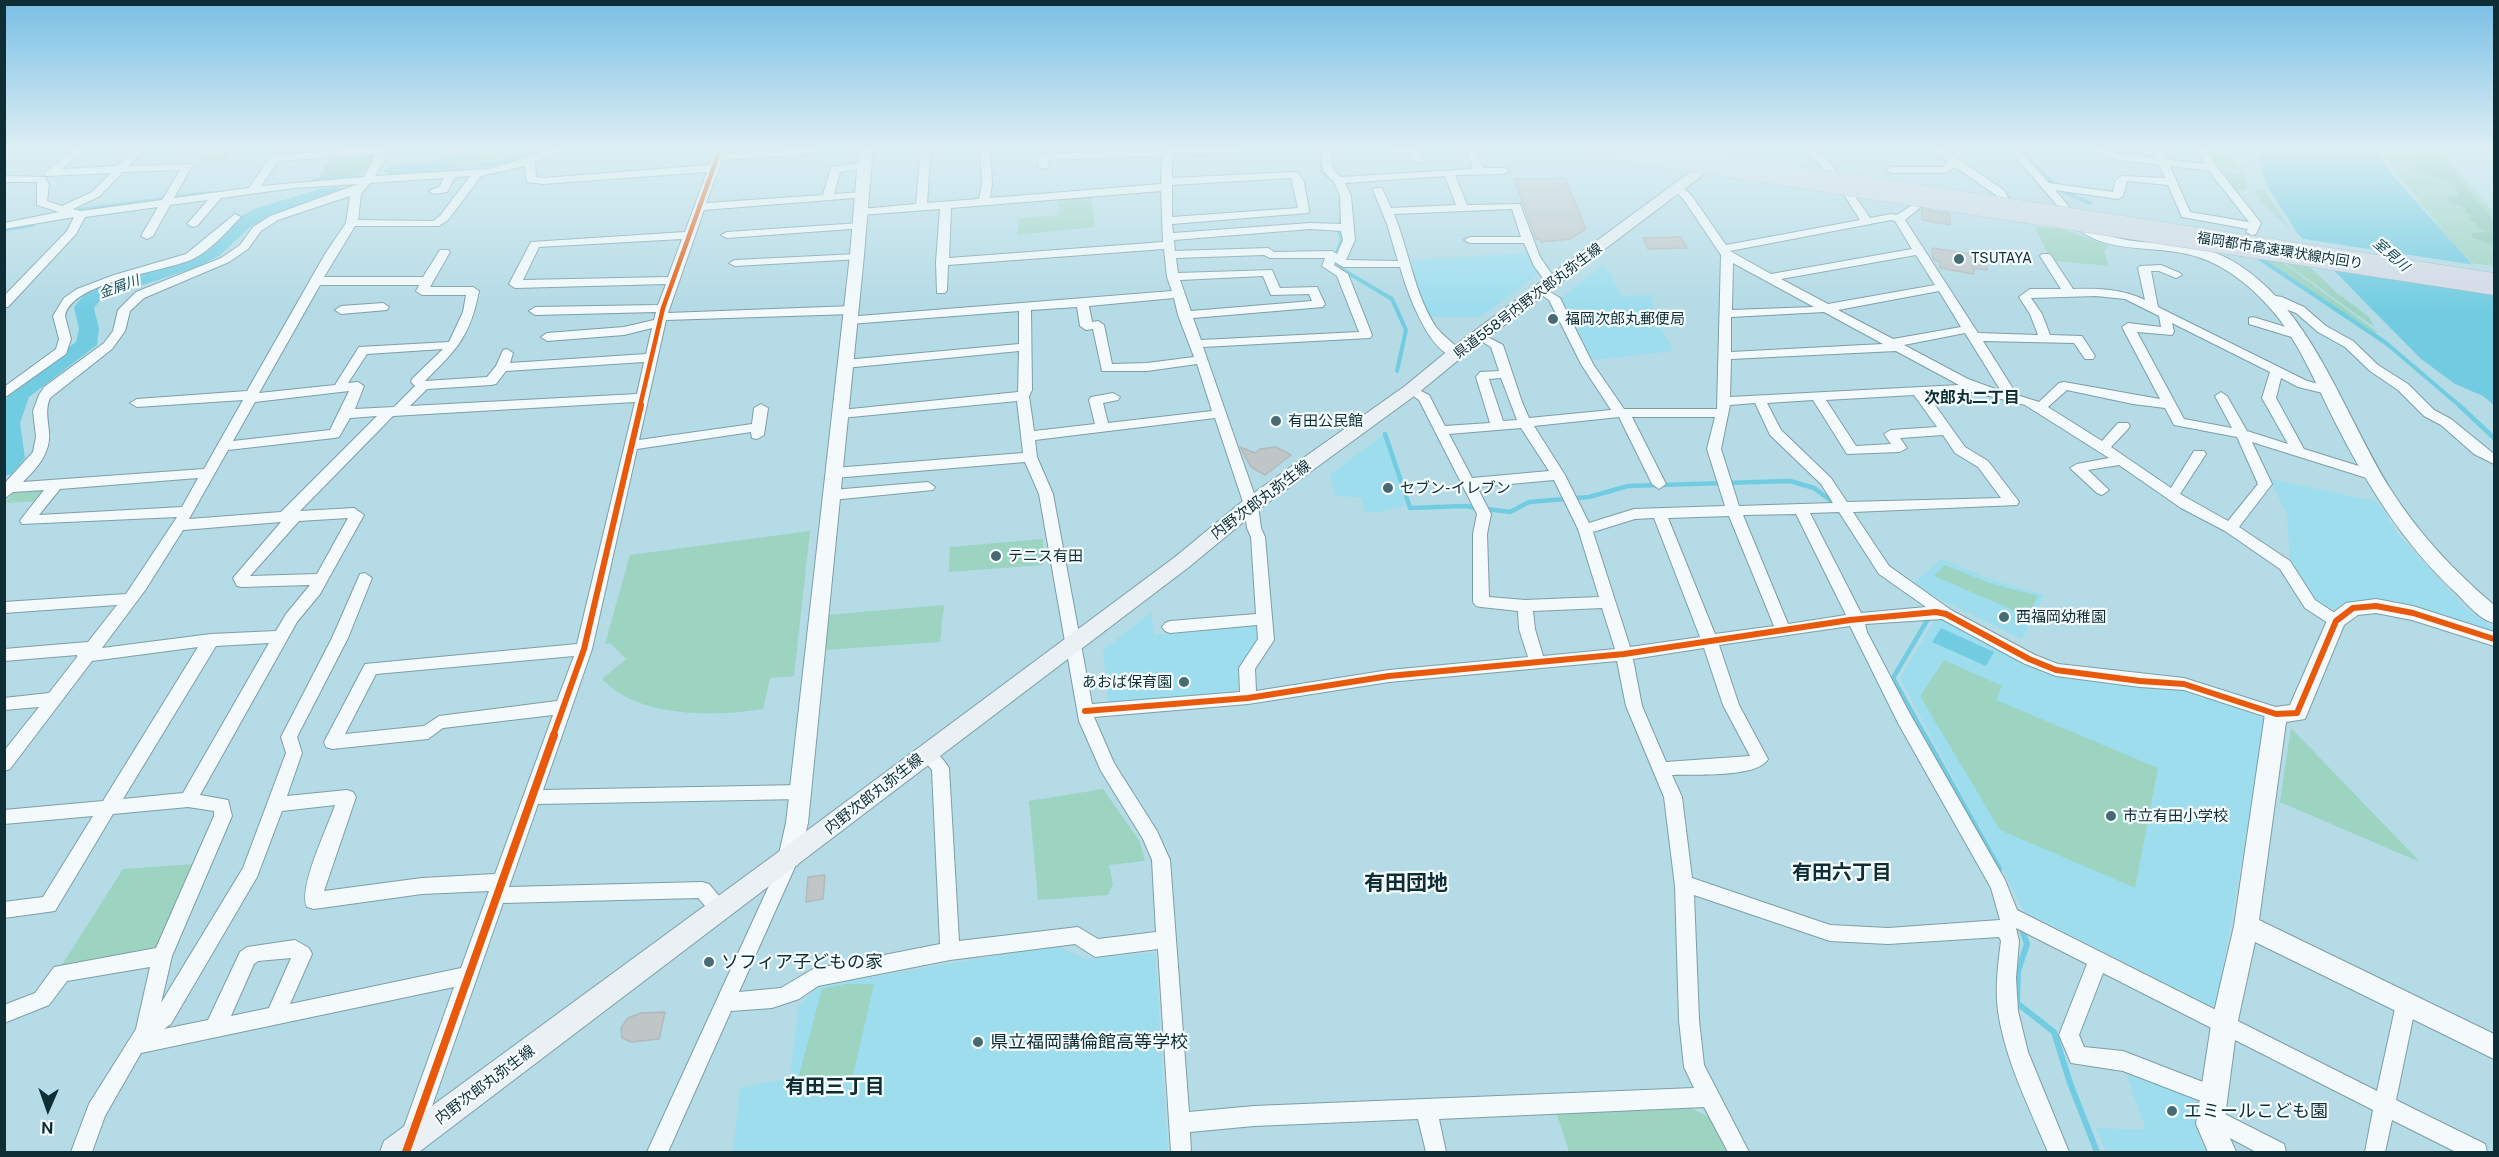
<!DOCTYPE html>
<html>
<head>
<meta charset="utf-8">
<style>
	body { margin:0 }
	#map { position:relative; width:2499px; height:1157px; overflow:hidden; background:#b4dbe6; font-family:"Public Sans",sans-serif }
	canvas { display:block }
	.frame { position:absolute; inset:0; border:6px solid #0e2d34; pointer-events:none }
	.north { position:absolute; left:18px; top:1079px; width:60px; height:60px; -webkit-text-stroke:4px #f6fdff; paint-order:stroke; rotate:182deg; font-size:16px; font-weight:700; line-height:24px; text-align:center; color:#0e2d34 }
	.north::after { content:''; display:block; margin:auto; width:21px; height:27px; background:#0e2d34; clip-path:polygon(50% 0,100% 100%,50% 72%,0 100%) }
</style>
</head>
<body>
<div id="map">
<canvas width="2499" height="1157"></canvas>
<div class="frame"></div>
<div class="north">N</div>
</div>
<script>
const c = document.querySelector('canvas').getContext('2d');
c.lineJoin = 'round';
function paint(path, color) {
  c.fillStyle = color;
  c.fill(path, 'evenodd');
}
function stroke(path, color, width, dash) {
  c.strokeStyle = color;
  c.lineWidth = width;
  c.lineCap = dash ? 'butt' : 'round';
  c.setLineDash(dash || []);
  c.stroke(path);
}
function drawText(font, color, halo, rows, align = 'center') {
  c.font = font + ' "Public Sans","Noto Sans JP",sans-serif';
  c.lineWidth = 4.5;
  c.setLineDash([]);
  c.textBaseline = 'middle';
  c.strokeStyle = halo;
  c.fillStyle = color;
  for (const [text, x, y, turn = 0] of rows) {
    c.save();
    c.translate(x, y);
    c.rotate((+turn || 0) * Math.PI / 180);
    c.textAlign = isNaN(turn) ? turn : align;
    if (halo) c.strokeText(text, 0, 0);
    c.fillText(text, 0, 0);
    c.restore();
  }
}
paint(new Path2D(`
	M242,147H369L366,151L244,157L245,152Z
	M1528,253L1538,274L1480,317H1429L1415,296L1409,260Z
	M1604,264L1622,296L1655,295L1651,302L1659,324L1673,351L1593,360L1561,298Z
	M1383,435L1404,500L1403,506L1380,512H1365L1361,497L1336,496L1330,475Z
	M2270,479L2378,502L2397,533L2466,609L2494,628V635L2363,601L2345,604L2331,610L2314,600L2290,561L2287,515Z
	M1942,559L1989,579L2044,595L2022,639L1911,585Z
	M1151,613L1154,635L1259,624L1257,643L1238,671V694L1108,703L1103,650Z
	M1936,618L1979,636L2020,658L2203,696L2266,719L2216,1008L2025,912L1900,678Z
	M1056,945L1085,959L1155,953L1168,1152H733L740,1088L790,1078L799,1005L820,986Z
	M2124,1067L2206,1095L2200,1140L2207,1152H2106L2096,1128L2146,1130Z`), '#9dddee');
paint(new Path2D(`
	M495,147H523L527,154L479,163L474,167H448Z
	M2205,147H2221L2243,169L2216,168Z
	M2377,147H2438L2494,213V266L2471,263L2447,236Z
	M2218,171L2245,174L2246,189L2232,191Z
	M2264,189L2290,229L2256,197L2255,190Z
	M1091,196L1095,227L1017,235L1019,218L1059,215V198Z
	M2035,227L2062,229L2109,246L2104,251L2109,266L2056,261L2048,254Z
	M2264,259L2281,261L2377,332L2375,334Z
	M2284,262L2309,266L2337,293L2369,317L2374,327Z
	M48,489L38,501L5,503L15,491Z
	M810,531L794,676L770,678L763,709C720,716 664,717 624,696C616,692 609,685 602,679L626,659L610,643L605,644L630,555Z
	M1043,539V565L949,572L950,547Z
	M1945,565L1989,583L2038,596L2027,616L1934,576Z
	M944,605L940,642L824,650L828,615Z
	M1944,660L2002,686L1996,700L2158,768L2135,888L2000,830L1920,696Z
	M2291,728L2420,862L2280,802Z
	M1103,789L1140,842L1145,861L1109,865L1113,884L1108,895L1038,900L1029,801Z
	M194,864L157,948L60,968L123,869Z
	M845,984H874L852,1080L798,1079L822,989Z
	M1679,1102L1713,1119L1730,1152H1569L1555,1108Z`), '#9dd3c1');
paint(new Path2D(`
	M2408,147H2434L2440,156L2447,162L2448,167L2456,172L2459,180L2494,220V246L2471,237L2472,233L2490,232L2478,228L2476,224L2469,219L2472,216L2465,212L2466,209L2447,201V196L2457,197L2459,194L2451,182L2421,174L2409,166L2408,164L2427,161L2419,153V149Z
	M366,154L373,156L374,160L370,164V168C359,176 330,184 320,179V175L325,171L322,166L338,156Z`), '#89c6b1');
paint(new Path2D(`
	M482,147H495L450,167H471L476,163L502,160L553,147H563L494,166L395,175L382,171L397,164L429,162Z
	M2255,147H2372L2396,179L2494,289V405L2483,396L2455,384L2421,359L2298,234L2268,188Z
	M336,187L347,191L293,208L287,201L327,188Z
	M1941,628L1994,652L1986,666L1932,642Z`), '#72cce1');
paint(new Path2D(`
	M2297,238L2476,265L2494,285L2326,267Z`), '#b4dbe6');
stroke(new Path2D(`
	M2018,147L2059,190L2090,203
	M1322,161V172L1335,182
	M314,180L360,177
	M175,197L210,193
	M79,210L162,199
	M1342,212L1339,230L1342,239L1333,264L1392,299L1406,330L1397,371
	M4,230L33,225
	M2259,258L2386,343L2460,406`), '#72cce1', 4);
stroke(new Path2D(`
	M2459,405L2494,438
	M1385,434L1410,508L1464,506L1510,512L1529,502L1589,497L1628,486L1790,481L1814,488L1834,503
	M1925,736L1893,678L1928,619L1927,615`), '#72cce1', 4.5);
stroke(new Path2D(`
	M1924,735L1999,869
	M2021,927L2027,944L2018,971L2017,1003L2054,1032L2070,1083L2097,1152`), '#72cce1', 6);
paint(new Path2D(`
	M323,188L329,189L332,193L329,197L268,217L250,227L219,256L197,267L101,299L94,308L99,329L97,345L29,397L20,423L25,458L12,474L4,476V404L11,389L76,342L79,329L74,307L87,291L183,259L205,248L236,219L254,209Z`), '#72cce1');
const building = new Path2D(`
	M233,148L225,160L209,163L204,162L186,153Z
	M1565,178L1586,229L1570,239L1541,242V239H1536L1514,179Z
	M1922,209L1950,214V225L1922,220Z
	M1681,237L1687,248L1648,249L1643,238Z
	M1932,248L1985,256L1987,270L1974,268V274L1940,268V262L1933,259Z
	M1240,447L1255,453L1260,449L1276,447L1291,455L1265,475L1251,467Z
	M825,875L823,899L806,902L808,877Z
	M665,1012L659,1039L631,1042L622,1038L621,1028L628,1018L641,1013Z`);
paint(building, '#c0c6c7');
stroke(building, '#b3b9bb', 1.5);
const minor = new Path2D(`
	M76,147H87L62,169L117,166L136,147H147L129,166L191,164L192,166L174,198L249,188L271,156L378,147H388L385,159L375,176L488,169L562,147H579L535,162L536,177L543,178L709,165L716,147H726L724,153L826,147L817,154L722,160L706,203L823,195L831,167L864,162L869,165L864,168L840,172L834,194L862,192L867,195L866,197L704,210L668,313L852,306L858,310L852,314L666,320L639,440L752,424L754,408L761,404L768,408L764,435L757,439L752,438L751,432L637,449L592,649L543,790L800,785L806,787L809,792L806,797L800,799L538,804L509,887L702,882L709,884L730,909L728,915C714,920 707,907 698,898L503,903L416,1152H395L454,987L141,1053L105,1116L92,1152H71L89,1104L136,1029L150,967L67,981L49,1005L4,1023V1005L35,993L54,967L156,948L214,816V811L188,807L113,814L55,911L4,918V902L43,897L93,816L4,824V810L103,801L198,647L92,661L10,769L4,771V751L39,707L4,710V698L49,693L77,657V655L4,661V649L88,642L117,605L4,613V602L126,594L177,517L22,524L20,521L22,518L44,490L13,492L4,499V484L33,452L36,437L33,411L39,395L44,387L104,343L113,331L118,310L136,292L221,258L240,245L253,227L270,216L358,184L294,188L221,198L197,226L193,227L187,224L208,200L170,205L153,236L147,239L141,236L158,207L85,217L76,234L8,307H4V296L67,231L74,217L4,229V223L59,212L37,205V182H4V176L45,177L49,185L47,201L62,206L92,192L111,173L46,176L45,174L47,171ZM376,154L364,177L261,186L278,161ZM525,166L527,182L543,184L707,172L685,232L531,242L509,284L515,288L666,284L658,305L535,307L529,311L535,315L656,312L654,320L624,327L547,333L541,337L547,341L624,335L652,328L646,354L510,363L513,353L507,349L503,350L496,366L487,377L425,381C457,349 470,337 479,291L473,287H430L450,252L448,250H440L423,277H324L355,226H439L448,220L481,176ZM180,170L162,200L81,211L73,209L100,196L123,172ZM470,176L440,216L433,221L358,220L361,194L370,183L444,178L439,187L429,191L434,194L447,192L455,177ZM350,196L346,223L325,254L247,391L137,399L130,403L137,407L243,400L204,469L23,482C37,468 51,453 49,432C48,419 45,410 50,398L112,349L125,331L130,311L144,298L229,262L248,249L261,231L278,220ZM682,239L668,277L523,280L539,247ZM320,285H419L416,291L422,295H466L463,312L449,342L359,347L335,385L259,393ZM443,349L412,379L411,382L415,386L394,407L355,409L364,386L358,382L348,383L367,354ZM644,362L637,394L410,406L427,389L491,385L496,384L506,371ZM349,391L330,430L233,441L255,402ZM635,402L577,644L365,664L324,742L326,747L332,749L428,739L443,728L553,715L495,874L422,878L324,891L356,797L353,792L347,790L287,796L302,753L297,737L348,638L372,578L365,573L360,574L332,638L281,737L286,753L243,868L161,1003L172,956L232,816L228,800L200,795L297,622L320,594L364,515L354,508L300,511L393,416ZM377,416L281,512L189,519L228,450L334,438L339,437L350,418ZM198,478L182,507L39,515L60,489ZM348,518L317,574L250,576L299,521ZM281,522L233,578L237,586L242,587L310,585L286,614L276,631L211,634L102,648L146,589L183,530ZM269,643L183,793L123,799L216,646ZM574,656L557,701L439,716L424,726L345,734L376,674ZM335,805C328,827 298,887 307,907L314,909L422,894L489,891L461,968L290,1004L312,954L309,948L295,940L247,947L240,952L208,1020L164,1029L171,1024L257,877L282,811ZM291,958L269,1008L231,1016L254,964L258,961Z
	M921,147H931L927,203L979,199L982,183L980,154L985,151L990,154L992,183L990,198L1161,184L1162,156L1049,160L1047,169L1038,167L1039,157L1044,154L1162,150V147L1202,149L1273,147L1268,150L1202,155L1172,154V178L1294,172L1298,173L1304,182L1309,211L1308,213L1172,224L1173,233L1310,223L1341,224L1340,196L1334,182L1323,171L1320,147H1330L1333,170L1341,177L1473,169L1466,147H1476L1483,168H1504L1509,171L1504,174L1455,175L1467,205L1520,204L1540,257L1558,283L1556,285H1548L1534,266L1524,243H1470L1464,240L1470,237H1521L1512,209L1394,214C1409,251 1414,293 1436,327C1444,337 1454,343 1462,353L1460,356C1431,362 1406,288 1400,267H1343L1335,262L1334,265L1348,274L1372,335L1370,338L1203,347L1258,505L1261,528L1265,537L1274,640L1255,669L1256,691L1389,670L1528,657L1519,629L1518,611L1481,607L1476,606L1473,602V534L1477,514L1419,400L1405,390L1411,386L1429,395L1445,426L1490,423L1476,377L1480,372L1499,371L1491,347L1474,337L1480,333L1503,345L1522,402L1529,418L1611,410L1581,364L1549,300L1536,291L1542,287L1560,298L1593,364L1624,409H1717L1721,255L1684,200L1673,188L1674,186H1682L1692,196L1726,245L1860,220L1845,196L1844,184H1852L1855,196L1870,218L1891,214L1897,215L1912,205L1914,195H1922V206L1905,220L1978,333L2038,335L2030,314L2019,297L2030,289H2061L2040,256L2042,254H2050L2073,289C2098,288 2123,289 2145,300L2138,268L2140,266L2161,265L2180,273L2182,275L2176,278L2159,271H2151L2158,307L2307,381L2332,387L2333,390L2327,394L2298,387L2281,378L2276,398L2304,449L2378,472L2380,475L2373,480L2252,442L2272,484L2239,527L2290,561L2315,600L2341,617L2344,621L2341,625H2331L2305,608L2280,569L2225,531L2181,508L2119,465L2088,470L2109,490L2102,495L2097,493L2070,468L2077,464L2109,458L2025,405L1974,392L1927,394L1965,447L1988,461L2017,499L2019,502L2017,505L1853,512L1889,566L1951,610L2035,655L2058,664L2184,678L2282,709L2284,714L2282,719L2276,720L2184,690L2140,687L2056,676L2023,663L1942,619L1865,624L1867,632L1910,714L2005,880L2017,910L2377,1091L2396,1004L2399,998L2406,995L2413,998L2416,1004L2396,1100L2485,1144L2487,1152H2456L2392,1120L2385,1152H2365L2373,1110L2103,973L2079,1035L2084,1047L2123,1051L2221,1089L2224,1096L2221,1103L2214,1106L2123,1071L2071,1063L2059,1035L2087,964L2016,928L2019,941L2016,978L2018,1011L2028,1052L2069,1152H2048C2029,1107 2005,1060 1998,1011C1995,988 1998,964 2001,941L1999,937L1888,944L1830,941L1694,895L1699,1020L1704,1065L1749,1152H1728L1704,1107L1439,1119L1446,1152H1426L1418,1119L1254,1126L1190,1132L1191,1152H1171L1158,949L1095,957L1075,944L950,960L818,986L799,999L772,1008L731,1011L668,1152H647L784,853L790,850L796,853L799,858L739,992L781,988L813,969L940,944L932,770L918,754L920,749C932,745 943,758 949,768L959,941L1078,927L1098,939L1156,932L1152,860L1143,839L1101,771L1079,721L1039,494L1025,462L834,478L827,473L834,468L1023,453L1017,401L841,418L834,414L841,410L1018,392L1019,351L845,368L839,364L845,360L1019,344V311L850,324L846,323V317L1172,291L1167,277L1164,249L948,265L947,290L945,293H937L936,262L940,209L861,215L856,212L861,209L916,204ZM1445,176L1456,205L1391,208L1382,188H1374L1373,190L1387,224L1398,261L1346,260L1355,240L1351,196L1345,183ZM1291,178L1298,208L1172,217V185ZM1161,191L1163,242L949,258L951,208ZM1891,220L1895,221L1912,249L1771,274L1730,251ZM1310,229L1341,231L1343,240L1337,254L1332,251L1274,252L1268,248L1175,251L1174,240ZM1264,255L1270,258H1325L1322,266L1337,276L1359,332L1201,340L1193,318L1323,307L1325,304L1317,287L1280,288L1272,270L1178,273L1176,258ZM1916,255L1935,285L1828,304L1781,279ZM1733,263L1814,307L1732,310ZM1263,276L1271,295L1309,294L1312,301L1191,311L1180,280ZM1939,291L1961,327L1893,339L1838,310ZM2096,296L2125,299L2159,316L2161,327L2128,323L2122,327L2160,399L2064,382L2059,383L2039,402L2017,395L1983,341L2074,343L2085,359H2093L2095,356L2082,336L2050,335L2042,314L2031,298ZM1174,298L1178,315L1194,357L1147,363L1112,364L1104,325L1098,321L1092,322L1089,306ZM1077,307L1080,326L1086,330L1093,329L1102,371H1147L1197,364L1212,411L1108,423L1103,403L1118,400L1120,397L1113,393L1091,397L1089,400L1095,424L1034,431L1029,396L1032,390L1031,310ZM1824,312L1883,344L1731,352V317ZM2172,323L2270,372L2262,398L2288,444L2247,431L2227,396L2221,392L2215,396L2232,428L2184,419L2137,332L2172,335L2174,332ZM1965,333L2001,391L1968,379L1904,345ZM1896,351L1959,385L1730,397L1731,359ZM1501,378L1517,420L1503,421L1489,379ZM2067,390L2133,404L2165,408L2174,425L2237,437L2258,484L2228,521L2180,494L2206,454L2204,451H2194L2171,488L2111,447L2128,429L2130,426L2128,423H2118L2102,441L2048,407ZM1914,395L1937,427L1891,430L1884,434L1891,444L1856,446L1826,400ZM1813,400L1847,454L1900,452L1907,448L1900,438L1943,435L1955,453L1978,467L2001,498L1847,502L1831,478L1781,430L1767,403ZM1755,403L1770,435L1821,484L1833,503L1739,506L1721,449L1730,405ZM1619,417L1652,484L1659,489L1666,484L1632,417H1715L1707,449L1725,506L1634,509L1589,523L1565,475L1534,426ZM1215,418L1244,505L1247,528L1251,537L1256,614L1170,621L1165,623L1162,627L1165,631L1170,633L1257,625L1258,639L1239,668L1240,692L1092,704L1053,494L1037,457L1035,440ZM1521,428L1549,471L1472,478L1449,434ZM1554,480L1578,529L1599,597L1525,600L1489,597L1487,534L1491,514L1477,487ZM1839,512L1879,574L1926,607L1861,613L1810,513ZM1796,514L1846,615L1788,624L1743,515ZM1729,516L1774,626L1715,634L1668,518ZM1654,518L1700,637L1630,647L1593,532L1635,519ZM1602,608L1615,649L1543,656L1535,629L1533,611ZM1850,626L1898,723L1991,888L2000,920L1888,928L1830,925L1692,878L1682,797L1672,775C1693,774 1758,778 1768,759L1739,705L1719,645ZM1704,648L1723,705L1750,756L1666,762L1642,706L1633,659ZM1617,661L1626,706L1664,797L1675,886L1679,1020L1684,1067L1694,1088L1254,1106L1189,1112L1170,860L1157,831L1114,763L1094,717L1248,704L1389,682Z
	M1380,147L1418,149L1424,161L1415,163L1410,154H1389Z
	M1794,147C1813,147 1827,156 1837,173L1828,175L1818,162Z
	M1929,147H1941L1959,159L2005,191L2009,200L2004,203L2000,202L1996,195L1955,167L1946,173H1891L1886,170L1891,167H1943L1948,162Z
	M2007,147H2017L2049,183L2113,192L2115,181L2121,176L2165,178L2159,165L2119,160L2081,147H2097L2120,154L2157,158L2152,147H2162L2168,160L2205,164L2196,147H2206L2217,167L2261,223L2256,234L2252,235L2246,232L2248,229L2182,217L2168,185L2127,181L2123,196L2118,199L2055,190L2071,209L2070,211H2062ZM2170,166L2209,171L2249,222L2190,212Z
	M235,214L241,217L239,219C225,233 211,250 193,259C165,272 72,281 65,316L71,339L66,354L4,398V387L56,349L59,339L53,316L64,298L77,289L114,275L186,254Z
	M860,223L866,226L864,228L727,238L721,235L727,232Z
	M857,254L861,255V259L735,266L729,263L735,260Z
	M2270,295L2282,297L2304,307L2326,326L2353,341L2378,365L2408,384L2434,410L2451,419L2494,454V464L2474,454L2441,425L2424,416L2398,390L2370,371L2345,347L2318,332L2296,313L2266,302L2264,299Z
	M383,303L389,307L387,310L341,314L335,310L341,306Z
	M2253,317L2302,332L2304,335L2298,339L2249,324V318Z
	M928,482L935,487L933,490L832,500L825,495L832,490Z
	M2211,1107L2284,1144L2286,1152H2256L2204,1124L2201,1117L2204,1110Z`);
const tertiary = new Path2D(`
	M859,147H873L864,255L808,823L798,865L790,868L782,865L778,858L786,823L850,255Z
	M2071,211C2079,213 2083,219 2089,224C2097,230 2107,235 2117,238C2150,246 2184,240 2216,253C2307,291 2342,413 2391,490C2419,534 2455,572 2494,605V623C2480,620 2467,604 2456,593C2403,544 2366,483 2334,420C2317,386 2302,350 2280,320C2260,294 2230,267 2198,257C2152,242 2097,259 2064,215L2066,212Z
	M2376,599L2413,606L2494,632V646L2412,620L2376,613L2358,615L2344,625L2305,719L2286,722L2259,920L2494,1034V1059L2255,942L2237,1025L2224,1124L2236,1152H2208L2196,1124L2211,1025L2234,926L2265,714L2268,708L2290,705L2329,616L2346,603Z`);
const secondary = new Path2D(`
	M1724,147H1740L1462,357L1417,394L1258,510L1189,567L419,1152H380L384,1141L781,850L1175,557L1244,500L1405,386L1450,349Z`);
stroke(minor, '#7e9ea6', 2);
stroke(tertiary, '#7e9ea6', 2);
stroke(secondary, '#7e9ea6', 2);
paint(minor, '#f4fafb');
paint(tertiary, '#f4fafb');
paint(secondary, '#eaf0f4');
const motorwayBridge = new Path2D(`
	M1603,147L2494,284`);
stroke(motorwayBridge, '#a3b9be', 23, []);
stroke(motorwayBridge, '#d4dbe6', 22);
stroke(new Path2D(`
	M640,406L663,308L721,147`), '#e8590c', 4.5);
stroke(new Path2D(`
	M1085,711L1248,698L1389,676L1624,654L1850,620L1936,612L1946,614L2029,659L2056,670L2140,681L2184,684L2276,714L2297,713L2336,621L2353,608L2376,606L2413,613L2494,639
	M553,736L584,649L641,405`), '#e8590c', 6);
stroke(new Path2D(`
	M406,1152L554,735`), '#e8590c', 8);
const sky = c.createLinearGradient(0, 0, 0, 309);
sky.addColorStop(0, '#79bee5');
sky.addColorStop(0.48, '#ddeff4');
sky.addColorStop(1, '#ddeff400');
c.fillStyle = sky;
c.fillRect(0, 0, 2499, 309);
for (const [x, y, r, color] of [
	[1959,259,6,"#486a72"],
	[1553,319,6,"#486a72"],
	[1276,421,6,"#486a72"],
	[1388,488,6,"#486a72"],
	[996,556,6,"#486a72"],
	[2004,617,6,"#486a72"],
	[1184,682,6,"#486a72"],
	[2111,816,6,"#486a72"],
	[709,962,6,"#486a72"],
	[978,1042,6,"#486a72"],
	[2172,1111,6,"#486a72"]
]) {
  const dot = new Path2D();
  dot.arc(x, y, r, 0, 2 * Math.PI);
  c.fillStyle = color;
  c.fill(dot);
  stroke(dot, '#f6fdff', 2);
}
drawText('14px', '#0e2d34', '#f6fdff', [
	["福岡都市高速環状線内回り",2280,251,9],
	["県道558号内野次郎丸弥生線",1528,301,-37]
]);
drawText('italic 14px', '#184954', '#f6fdff', [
	["室見川",2391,255,41],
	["金屑川",119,287,-20]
]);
drawText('14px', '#0e2d34', '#f6fdff', [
	["TSUTAYA",1971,259]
], 'left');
drawText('15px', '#0e2d34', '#f6fdff', [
	["福岡次郎丸郵便局",1565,319],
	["有田公民館",1288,421],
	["セブン-イレブン",1400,488],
	["テニス有田",1008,556],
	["西福岡幼稚園",2016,617],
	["あおば保育園",1172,682,"right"],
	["市立有田小学校",2123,816]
], 'left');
drawText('15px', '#0e2d34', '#f6fdff', [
	["内野次郎丸弥生線",1261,500,-37],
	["内野次郎丸弥生線",874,794,-38],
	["内野次郎丸弥生線",485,1085,-37]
]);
drawText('bold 16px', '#0e2d34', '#f6fdff', [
	["次郎丸二丁目",1972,398]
]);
drawText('18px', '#0e2d34', '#f6fdff', [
	["ソフィア子どもの家",721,962],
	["県立福岡講倫館高等学校",990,1042],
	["エミールこども園",2184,1111]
], 'left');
drawText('bold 20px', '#0e2d34', '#f6fdff', [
	["有田六丁目",1842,873],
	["有田三丁目",835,1087]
]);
drawText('bold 21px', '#0e2d34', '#f6fdff', [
	["有田団地",1406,884]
]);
</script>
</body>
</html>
